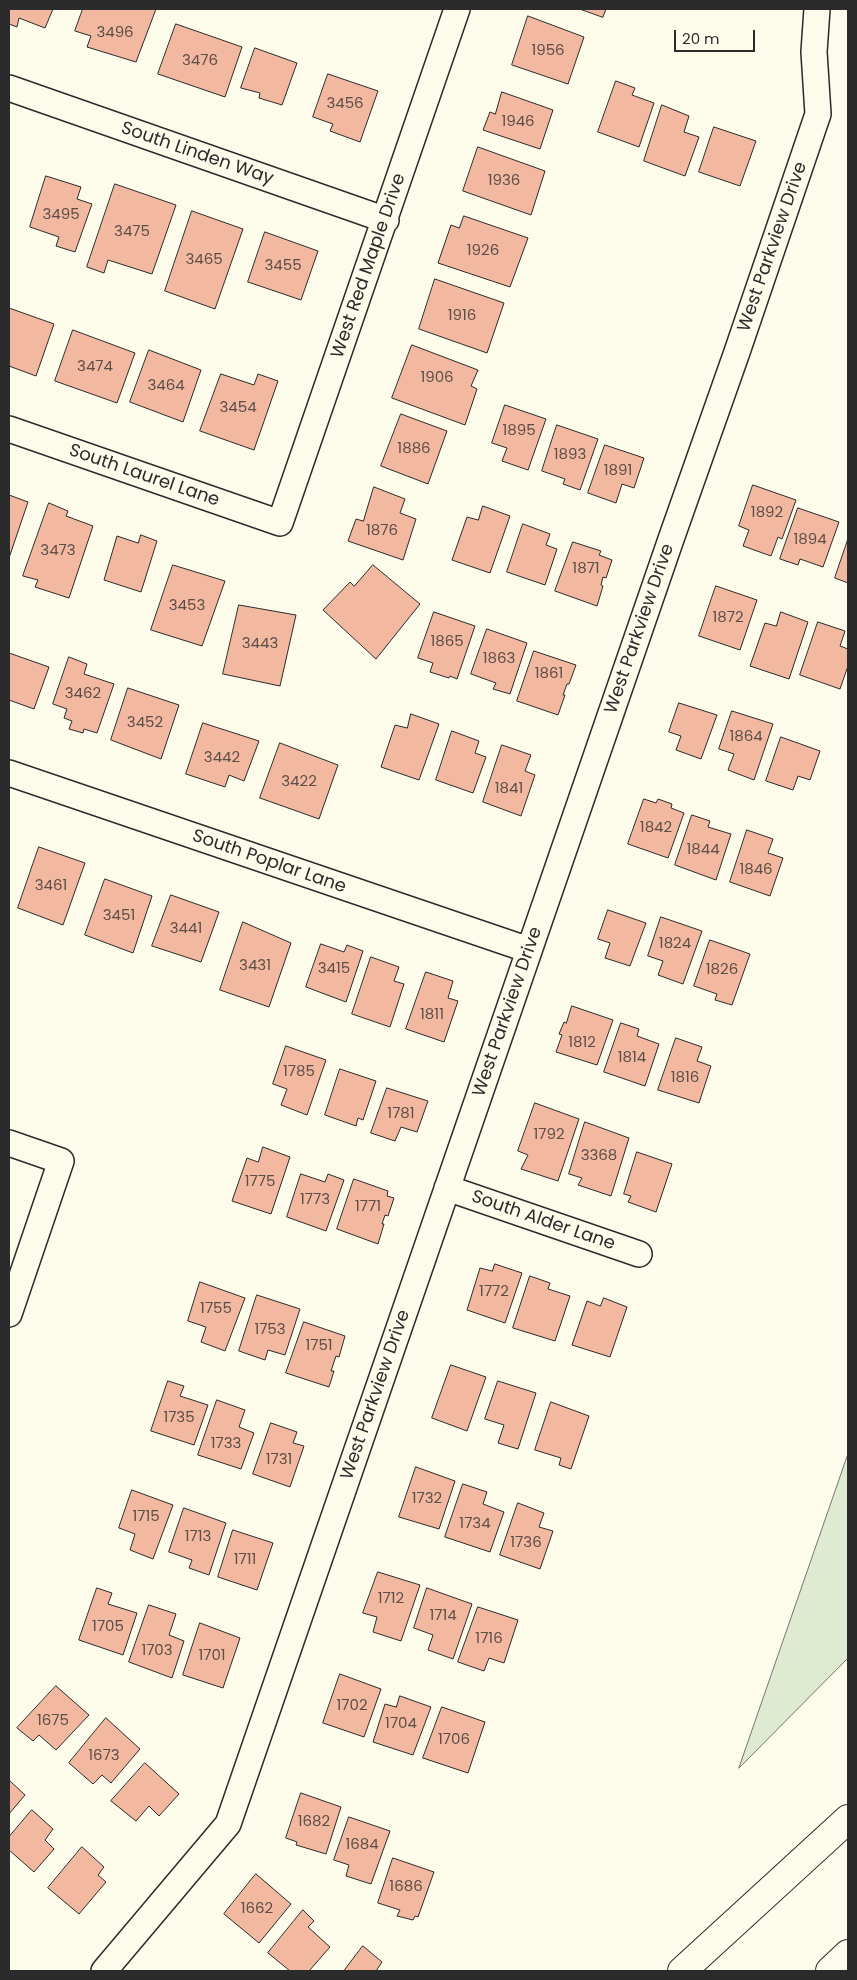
<!DOCTYPE html>
<html>
<head>
<meta charset="utf-8">
<style>
	body { margin:0 }
	#map { position:relative; width:857px; height:1980px; overflow:hidden; background:#fdfbea; font-family:Poppins,sans-serif }
	canvas { display:block }
	.frame { position:absolute; inset:0; border:10px solid #2b2b2b; pointer-events:none }
	.scale { position:absolute; left:674px; top:30px; width:81px; height:22px; box-sizing:border-box; border:2px solid #2b2b2b; border-top:0; padding-left:6px; font-size:15px; line-height:18px; white-space:nowrap; color:#2b2b2b; -webkit-text-stroke:4px #fdfbea; paint-order:stroke }
</style>
</head>
<body>
<div id="map">
<canvas width="857" height="1980"></canvas>
<div class="frame"></div>
<div class="scale">20 m</div>
</div>
<script>
const c = document.querySelector('canvas').getContext('2d');
c.lineJoin = 'round';
function paint(path, color) {
  c.fillStyle = color;
  c.fill(path, 'evenodd');
}
function stroke(path, color, width, dash) {
  c.strokeStyle = color;
  c.lineWidth = width;
  c.lineCap = dash ? 'butt' : 'round';
  c.setLineDash(dash || []);
  c.stroke(path);
}
function drawText(font, color, halo, rows, align = 'center') {
  c.font = font + ' Poppins,sans-serif';
  c.lineWidth = 4;
  c.setLineDash([]);
  c.textBaseline = 'middle';
  c.strokeStyle = halo;
  c.fillStyle = color;
  for (const [text, x, y, turn = 0] of rows) {
    c.save();
    c.translate(x, y);
    c.rotate((+turn || 0) * Math.PI / 180);
    c.textAlign = isNaN(turn) ? turn : align;
    if (halo) c.strokeText(text, 0, 0);
    c.fillText(text, 0, 0);
    c.restore();
  }
}
const green = new Path2D(`
	M848,1454V1658L739,1768Z`);
paint(green, '#deebd1');
stroke(green, '#74746e', 1);
const building = new Path2D(`
	M9,9H53L45,28L19,18L17,27L9,24Z
	M83,9H156L136,62L87,47L91,36L75,31Z
	M580,9H606L603,17Z
	M528,16L584,37L568,84L512,65Z
	M176,24L242,47L225,97L158,74Z
	M255,48L297,63L282,105L259,98L260,93L241,88Z
	M328,74L378,91L360,142L330,131L333,124L313,117Z
	M616,81L635,88L632,95L654,103L639,147L598,132Z
	M502,92L553,110L540,149L483,130L490,112L495,114Z
	M662,105L689,116L684,132L699,137L685,176L644,161Z
	M714,127L756,141L740,186L699,172Z
	M478,147L545,171L531,215L463,191Z
	M46,176L81,187L77,199L92,204L75,252L56,246L59,237L30,227Z
	M115,184L176,205L152,274L108,260L104,273L87,267Z
	M192,211L243,229L215,309L165,291Z
	M464,216L528,238L510,287L438,263L451,225L459,228Z
	M265,232L318,251L301,300L248,282Z
	M435,279L504,303L487,353L419,329Z
	M9,308L54,324L36,376L9,366Z
	M73,330L135,353L117,403L55,381Z
	M412,345L478,370L471,386L477,389L465,425L392,398Z
	M149,350L201,370L183,422L130,402Z
	M221,374L254,385L258,374L278,381L254,450L200,431Z
	M505,405L546,419L528,470L502,461L507,448L492,443Z
	M401,414L447,431L428,484L381,466Z
	M557,425L598,439L580,490L563,484L565,479L542,471Z
	M605,445L644,458L634,488L622,484L616,503L588,493Z
	M753,485L796,500L782,539L778,537L771,556L743,546L749,530L739,526Z
	M374,487L405,499L400,513L416,519L403,560L348,541L356,519L363,521Z
	M9,495L28,502L9,558Z
	M49,503L68,511L66,516L93,526L69,598L35,587L38,580L23,576Z
	M483,506L510,516L490,573L452,560L467,517L478,520Z
	M798,508L839,522L823,567L800,559L798,565L780,559Z
	M523,524L550,534L546,545L557,549L545,585L507,572Z
	M141,535L157,541L141,592L104,580L117,536L138,543Z
	M848,539V583L835,578Z
	M573,542L601,551L599,555L612,560L606,578L603,577L601,585L603,586L597,606L555,591Z
	M173,565L225,581L202,646L151,630Z
	M373,565L420,604L376,659L323,610L350,582L354,586Z
	M716,586L757,600L740,650L699,636Z
	M239,605L296,615L280,686L223,674Z
	M434,612L475,626L457,679L450,676L449,678L430,672L433,663L418,658Z
	M781,612L808,622L789,679L750,666L765,623L776,626Z
	M818,622L845,631L840,646L848,649V666L840,689L800,675Z
	M487,629L527,643L510,694L493,689L496,683L471,674Z
	M534,651L576,665L569,684H567L563,695H565L558,715L517,701Z
	M9,653L49,667L34,709L9,700Z
	M69,657L87,664L84,674L114,684L97,733L84,729L83,733L69,729L72,721L64,718L67,709L53,704Z
	M128,688L179,705L161,759L111,740Z
	M679,703L717,715L701,759L676,750L681,736L669,732Z
	M732,711L773,724L754,780L728,770L734,754L719,749Z
	M411,714L439,724L419,780L381,767L395,725L407,728Z
	M203,723L259,741L244,781L229,775L225,787L186,774Z
	M452,731L479,741L475,753L486,757L473,793L436,780Z
	M781,737L820,751L810,780L798,776L793,790L766,781Z
	M280,743L338,765L319,819L260,798Z
	M502,745L531,755L525,771L535,775L521,816L483,802Z
	M644,799L656,803L658,799L672,804L671,808L684,813L668,858L628,844Z
	M692,815L710,821L708,827L731,834L716,880L675,865Z
	M747,830L773,839L768,853L783,858L770,896L730,882Z
	M39,847L85,863L63,925L18,908Z
	M105,879L152,896L133,953L85,935Z
	M171,895L219,912L201,962L152,946Z
	M608,910L646,923L630,966L605,958L610,943L598,939Z
	M661,917L702,931L683,984L658,975L663,961L648,956Z
	M243,922L291,943L269,1007L220,990Z
	M710,940L750,954L732,1005L715,1000L717,994L694,986Z
	M321,944L344,952L347,945L363,951L346,1002L306,987Z
	M371,957L399,967L394,981L404,984L390,1027L352,1014Z
	M426,972L453,981L448,998L458,1001L444,1042L406,1029Z
	M572,1006L613,1020L597,1065L556,1052L562,1035L559,1034L564,1022L566,1023Z
	M621,1023L639,1029L637,1036L659,1044L645,1086L604,1072Z
	M676,1038L702,1047L697,1061L711,1066L699,1103L658,1090Z
	M286,1046L326,1060L307,1115L281,1105L287,1089L273,1084Z
	M340,1069L376,1081L363,1120L358,1118L356,1126L325,1115Z
	M387,1088L428,1101L417,1132L401,1127L395,1141L371,1133Z
	M535,1103L579,1119L558,1181L521,1169L528,1155L518,1151Z
	M585,1122L629,1138L611,1196L578,1185L582,1178L569,1174Z
	M263,1147L290,1157L271,1214L232,1201L247,1158L258,1162Z
	M637,1152L672,1164L656,1212L628,1202L631,1196L624,1194Z
	M301,1174L325,1182L328,1174L344,1180L326,1231L287,1217Z
	M354,1179L388,1191L387,1196L394,1198L388,1216L385,1215L382,1224H384L378,1244L337,1229Z
	M495,1264L522,1273L505,1323L467,1310L480,1268L492,1271Z
	M530,1276L550,1283L548,1289L570,1296L555,1341L513,1328Z
	M200,1282L245,1298L225,1351L201,1342L206,1327L188,1321Z
	M257,1295L300,1309L285,1355L268,1350L265,1360L239,1351Z
	M604,1298L627,1307L610,1357L572,1345L587,1301L600,1306Z
	M304,1322L345,1336L339,1357L336,1356L331,1371H334L329,1387L286,1373Z
	M451,1365L486,1377L467,1431L432,1418Z
	M168,1381L184,1386L180,1396L208,1405L194,1445L151,1431Z
	M498,1381L536,1393L518,1449L498,1443L504,1425L485,1419Z
	M217,1400L245,1410L239,1427L254,1433L241,1469L198,1455Z
	M551,1402L589,1416L571,1469L559,1465L561,1458L535,1450Z
	M271,1423L297,1432L293,1443L304,1446L290,1487L253,1474Z
	M416,1467L455,1481L439,1529L399,1517Z
	M463,1484L487,1492L483,1504L504,1512L490,1552L445,1537Z
	M132,1490L173,1505L153,1559L130,1550L135,1534L119,1528Z
	M518,1503L544,1513L539,1527L553,1531L540,1569L500,1555Z
	M184,1508L226,1523L209,1575L189,1568L192,1560L169,1552Z
	M233,1530L273,1543L257,1590L218,1577Z
	M378,1572L420,1585L401,1641L373,1632L377,1617L363,1613Z
	M97,1588L112,1593L108,1604L137,1613L123,1655L79,1640Z
	M427,1588L472,1604L453,1659L428,1650L433,1635L414,1628Z
	M149,1605L176,1614L169,1635L184,1641L172,1678L129,1662Z
	M478,1607L518,1620L504,1663L489,1658L484,1671L458,1662Z
	M200,1623L240,1638L223,1688L183,1675Z
	M340,1674L381,1689L364,1737L323,1723Z
	M56,1686L89,1715L56,1750L39,1735L33,1741L17,1728Z
	M400,1696L431,1707L413,1755L373,1742L385,1704L396,1707Z
	M442,1707L485,1722L468,1773L423,1758Z
	M106,1718L140,1749L111,1783L102,1775L93,1784L69,1763Z
	M145,1763L179,1794L159,1816L149,1806L136,1821L111,1801Z
	M9,1780L25,1795L9,1814Z
	M301,1793L341,1807L326,1854L296,1845L297,1842L286,1838Z
	M32,1810L53,1829L45,1840L54,1849L34,1872L9,1850V1837Z
	M349,1817L390,1831L371,1884L346,1876L349,1865L334,1860Z
	M82,1847L104,1867L98,1875L106,1882L79,1914L48,1888Z
	M393,1858L434,1872L418,1917L415,1916L413,1920L397,1916L400,1910L378,1903Z
	M256,1874L291,1904L259,1943L224,1914Z
	M303,1910L314,1921L308,1927L330,1947L309,1971H290L268,1953Z
	M363,1946L382,1962L376,1971H344Z`);
paint(building, '#f2b8a0');
stroke(building, '#2b2b2b', 1);
const street = new Path2D(`
	M9,88L386,220
	M9,429L280,523L457,9
	M9,773L529,950
	M9,1143L61,1161L9,1314
	M447,1188L639,1254
	M104,1971L228,1824L670,542L737,352L818,114L814,52L817,9`);
const highway = new Path2D(`
	M682,1971L848,1819
	M830,1971L848,1954`);
stroke(street, '#2b2b2b', 28);
stroke(highway, '#2b2b2b', 30);
stroke(street, '#fdfbea', 25);
stroke(highway, '#fdfbea', 28);
drawText('15px', '#5d4e48', null, [
	["3496",115,33],
	["1956",548,51],
	["3476",200,61],
	["3456",345,104],
	["1946",518,122],
	["1936",504,181],
	["3495",61,215],
	["3475",132,232],
	["1926",483,251],
	["3465",204,260],
	["3455",283,266],
	["1916",462,316],
	["3474",95,367],
	["1906",437,378],
	["3464",166,386],
	["3454",238,408],
	["1895",519,431],
	["1886",414,449],
	["1893",570,455],
	["1891",618,471],
	["1892",767,513],
	["1876",382,531],
	["1894",810,540],
	["3473",58,551],
	["1871",586,569],
	["3453",187,606],
	["1872",728,618],
	["1865",447,642],
	["3443",260,644],
	["1863",499,659],
	["1861",549,674],
	["3462",83,694],
	["3452",145,723],
	["1864",746,737],
	["3442",222,758],
	["3422",299,782],
	["1841",509,789],
	["1842",656,828],
	["1844",703,850],
	["1846",756,870],
	["3461",51,886],
	["3451",119,916],
	["3441",186,929],
	["1824",675,944],
	["3431",255,966],
	["3415",334,969],
	["1826",722,970],
	["1811",432,1015],
	["1812",582,1043],
	["1814",632,1058],
	["1785",299,1072],
	["1816",685,1078],
	["1781",401,1114],
	["1792",549,1135],
	["3368",599,1156],
	["1775",260,1182],
	["1773",315,1200],
	["1771",368,1207],
	["1772",494,1292],
	["1755",216,1309],
	["1753",270,1330],
	["1751",319,1346],
	["1735",179,1418],
	["1733",226,1444],
	["1731",279,1460],
	["1732",427,1499],
	["1715",146,1517],
	["1734",475,1524],
	["1713",198,1537],
	["1736",526,1543],
	["1711",245,1560],
	["1712",391,1599],
	["1714",443,1616],
	["1705",108,1627],
	["1716",489,1639],
	["1703",157,1651],
	["1701",212,1656],
	["1702",352,1706],
	["1675",53,1721],
	["1704",401,1724],
	["1706",454,1740],
	["1673",104,1756],
	["1682",314,1822],
	["1684",362,1845],
	["1686",406,1887],
	["1662",257,1909]
]);
drawText('18px', '#2b2b2b', '#fdfbea', [
	["South Linden Way",197,154,19],
	["West Parkview Drive",773,247,-71],
	["West Red Maple Drive",369,266,-71],
	["South Laurel Lane",144,476,19],
	["West Parkview Drive",640,629,-71],
	["South Poplar Lane",269,862,19],
	["West Parkview Drive",508,1012,-71],
	["South Alder Lane",543,1221,19],
	["West Parkview Drive",376,1395,-71]
]);
</script>
</body>
</html>
